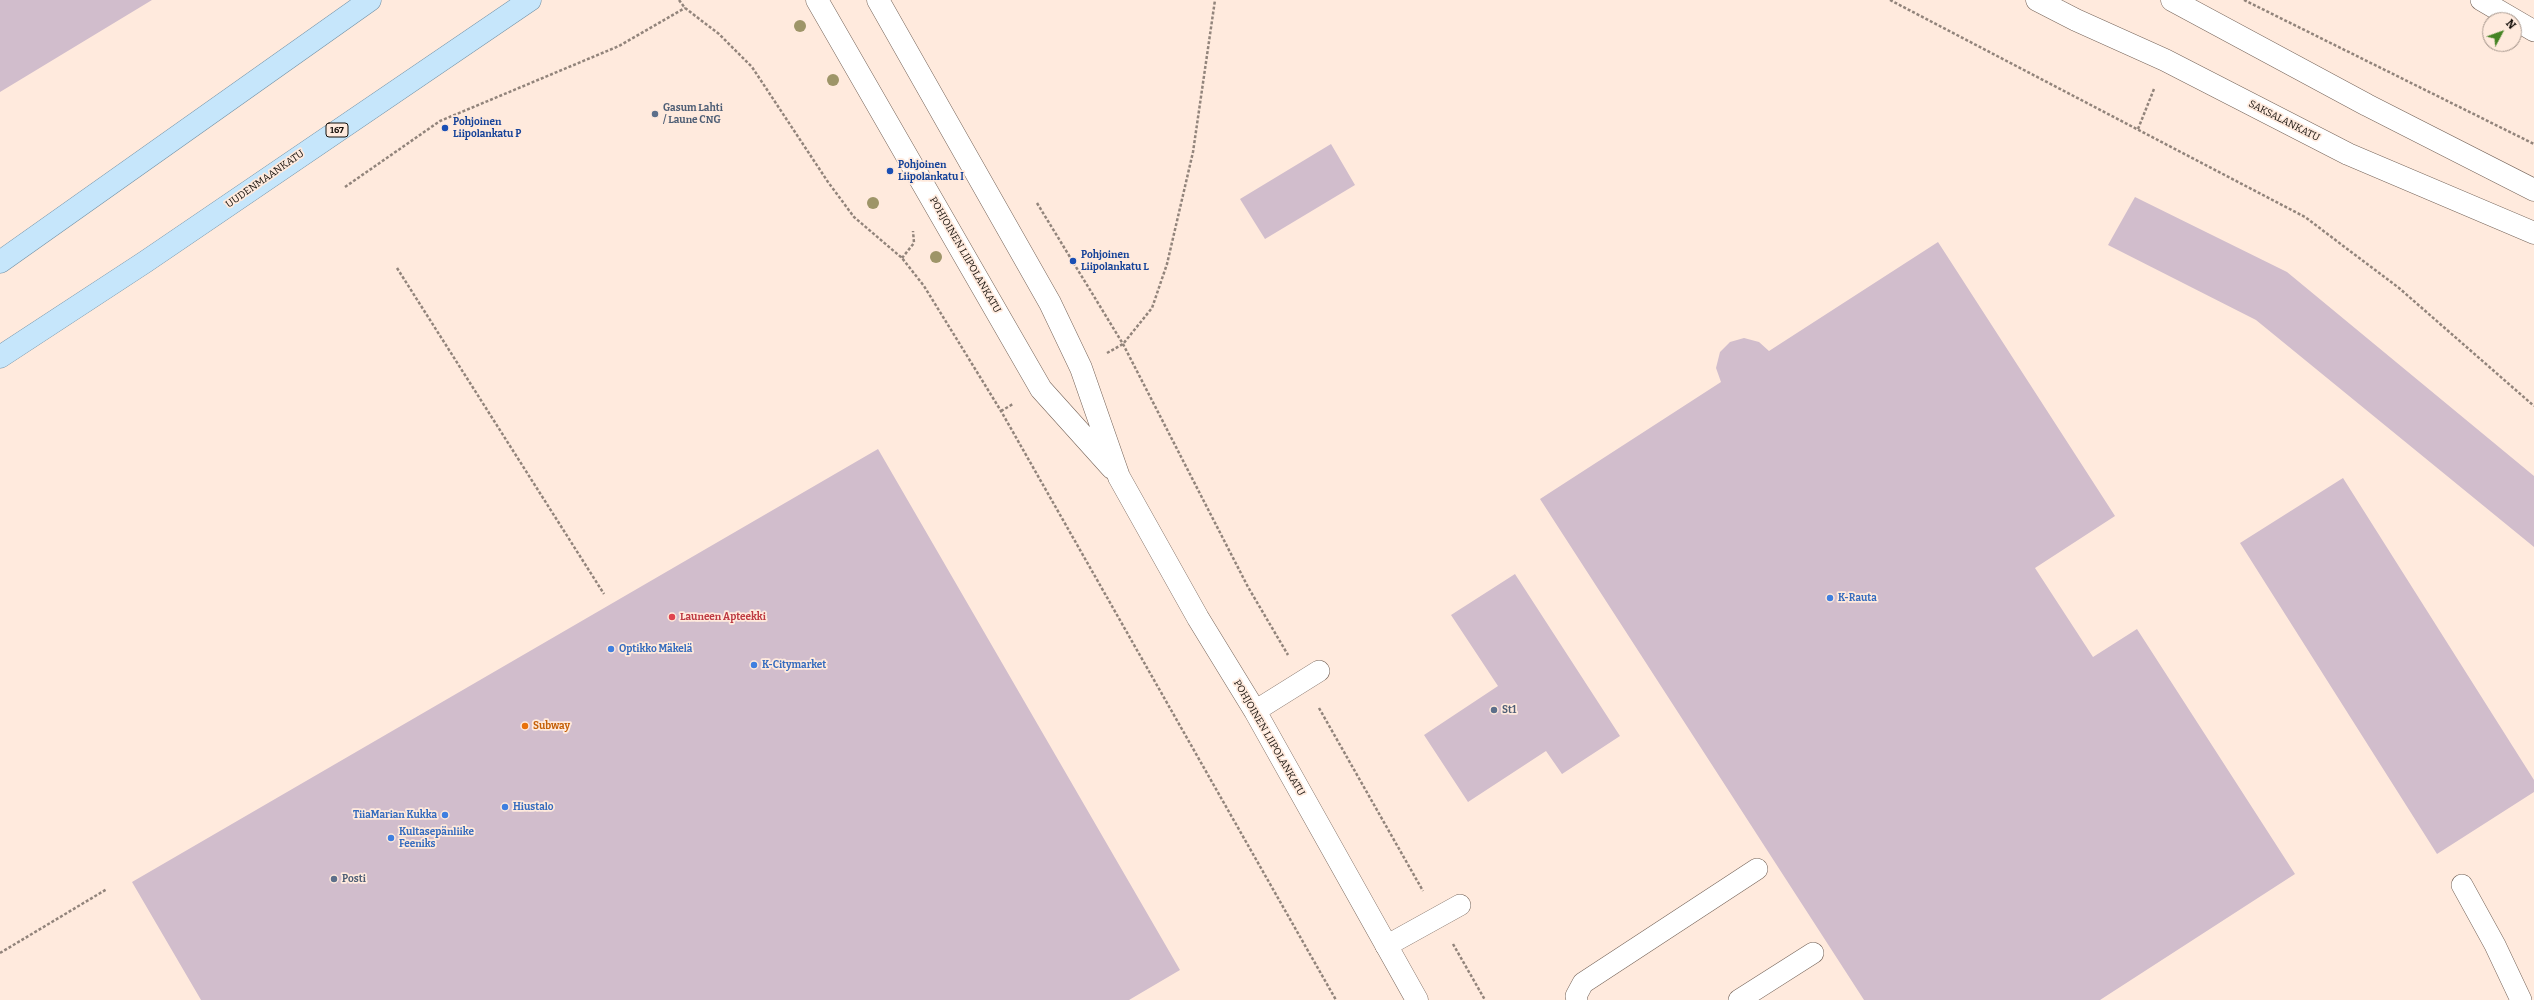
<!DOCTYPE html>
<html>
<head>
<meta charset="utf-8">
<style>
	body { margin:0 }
	#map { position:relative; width:2534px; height:1000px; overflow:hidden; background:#ffeadd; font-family:Bitter,serif }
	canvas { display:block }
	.north { position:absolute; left:2482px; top:12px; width:40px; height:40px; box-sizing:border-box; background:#ffeadd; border:1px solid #a19288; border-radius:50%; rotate:49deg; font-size:11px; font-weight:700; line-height:16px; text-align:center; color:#140e09 }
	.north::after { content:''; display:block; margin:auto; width:14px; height:18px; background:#448323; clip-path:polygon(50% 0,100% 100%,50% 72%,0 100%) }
</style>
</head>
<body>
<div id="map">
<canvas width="2534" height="1000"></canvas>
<div class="north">N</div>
</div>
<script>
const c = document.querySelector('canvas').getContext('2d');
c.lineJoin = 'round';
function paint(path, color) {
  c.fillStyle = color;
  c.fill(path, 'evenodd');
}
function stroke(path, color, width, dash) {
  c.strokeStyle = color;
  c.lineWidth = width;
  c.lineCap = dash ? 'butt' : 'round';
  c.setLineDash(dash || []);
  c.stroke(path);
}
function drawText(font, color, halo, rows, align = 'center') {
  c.font = font + ' Bitter,serif';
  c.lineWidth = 3.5;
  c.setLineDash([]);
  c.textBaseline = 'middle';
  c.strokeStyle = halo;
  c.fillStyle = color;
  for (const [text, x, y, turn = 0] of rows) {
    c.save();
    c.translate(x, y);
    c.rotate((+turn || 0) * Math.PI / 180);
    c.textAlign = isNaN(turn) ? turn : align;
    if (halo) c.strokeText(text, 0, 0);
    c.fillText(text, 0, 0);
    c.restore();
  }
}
paint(new Path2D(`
	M0,0H152L0,92Z
	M1331,144L1355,185L1265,239L1240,199Z
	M2135,197L2287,272L2534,476V547L2256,320L2108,245Z
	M1938,242L2115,516L2035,568L2093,657L2137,629L2295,874L2100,1000H1864L1540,499L1721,382L1716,368L1720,352L1730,342L1744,338L1759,342L1769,351Z
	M878,449L1180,970L1129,1000H201L132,882Z
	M2343,478L2534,780V792L2437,854L2240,543Z
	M1515,574L1620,736L1562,774L1546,751L1468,802L1424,735L1498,686L1451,615Z`), '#d1bdcc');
const lane = new Path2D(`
	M2481,0L2534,31
	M1255,711L1319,671
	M2462,885L2495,945L2521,1000
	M1386,946L1460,905
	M1577,1000L1576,996L1583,983L1757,869
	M1739,1000L1813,953`);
const secondary = new Path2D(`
	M817,0L1041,389L1112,468
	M878,0L1050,303L1081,368L1119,477L1198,618L1255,711L1417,1000
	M2037,0L2076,20L2165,60L2348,154L2534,233
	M2172,0L2367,105L2534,190`);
const primary = new Path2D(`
	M0,262L370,0
	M0,357L145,262L530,0`);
stroke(lane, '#756358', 22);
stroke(secondary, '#756358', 23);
stroke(primary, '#6f8fa4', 23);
stroke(new Path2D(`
	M679,0L685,8L719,34L752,67L828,182L854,217L902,258L924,286L1001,411L1336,1000
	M1890,0L2305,217L2399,288L2534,406
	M2244,0L2534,144
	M2138,129L2154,89
	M345,187L440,121L619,46L685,8
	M1037,203L1123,344L1248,587L1288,655
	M902,258L914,243L913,231
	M397,268L604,594
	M1107,353L1123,344L1152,308L1167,264L1193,152L1215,0
	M1001,411L1013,404
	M1319,708L1423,891
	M1453,944L1485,1000
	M0,953L107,889`), '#92847b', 2.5, [3, 2]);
stroke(lane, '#fff', 21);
stroke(secondary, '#fff', 22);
stroke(primary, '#c6e6fb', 22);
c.fillStyle = '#9e9568';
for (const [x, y] of [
	[800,26],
	[833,80],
	[873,203],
	[936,257]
]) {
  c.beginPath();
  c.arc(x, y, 6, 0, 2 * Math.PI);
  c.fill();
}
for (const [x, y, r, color] of [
	[655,114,4,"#5c6f8a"],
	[445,128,4,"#1a4fb4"],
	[890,171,4,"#1a4fb4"],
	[1073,261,4,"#1a4fb4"],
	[1830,598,4,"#3f7fe0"],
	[672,617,4,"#e0444e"],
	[611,649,4,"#3f7fe0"],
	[754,665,4,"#3f7fe0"],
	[1494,710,4,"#5c6f8a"],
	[525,726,4,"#e8710a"],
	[505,807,4,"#3f7fe0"],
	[445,815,4,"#3f7fe0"],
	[391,838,4,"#3f7fe0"],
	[334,879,4,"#5c6f8a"]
]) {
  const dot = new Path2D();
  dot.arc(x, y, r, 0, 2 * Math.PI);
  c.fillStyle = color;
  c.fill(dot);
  stroke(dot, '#ffeadd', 1.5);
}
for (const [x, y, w] of [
	[337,130,22]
]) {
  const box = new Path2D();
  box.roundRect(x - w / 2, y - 7, w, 14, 3);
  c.fillStyle = '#ffeadd';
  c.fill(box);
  stroke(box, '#140e09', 1);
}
drawText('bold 9px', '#140e09', null, [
	["167",337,130]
]);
drawText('bold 10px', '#4e5e75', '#ffeadd', [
	["Gasum Lahti",663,108],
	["/ Laune CNG",663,120],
	["St1",1502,710],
	["Posti",342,879]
], 'left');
drawText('10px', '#140e09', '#ffeadd', [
	["SAKSALANKATU",2284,121,27],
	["UUDENMAANKATU",265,179,-35],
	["POHJOINEN LIIPOLANKATU",965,255,60],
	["POHJOINEN LIIPOLANKATU",1269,738,60]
]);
drawText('bold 10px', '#164399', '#ffeadd', [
	["Pohjoinen",453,122],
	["Liipolankatu P",453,134],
	["Pohjoinen",898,165],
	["Liipolankatu I",898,177],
	["Pohjoinen",1081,255],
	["Liipolankatu L",1081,267]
], 'left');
drawText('bold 10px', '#366cbe', '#ffeadd', [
	["K-Rauta",1838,598],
	["Optikko Mäkelä",619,649],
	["K-Citymarket",762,665],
	["Hiustalo",513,807],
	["TiiaMarian Kukka",437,815,"right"],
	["Kultasepänliike",399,832],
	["Feeniks",399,844]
], 'left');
drawText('bold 10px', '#be3a42', '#ffeadd', [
	["Launeen Apteekki",680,617]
], 'left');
drawText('bold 10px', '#c56008', '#ffeadd', [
	["Subway",533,726]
], 'left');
</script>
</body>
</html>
